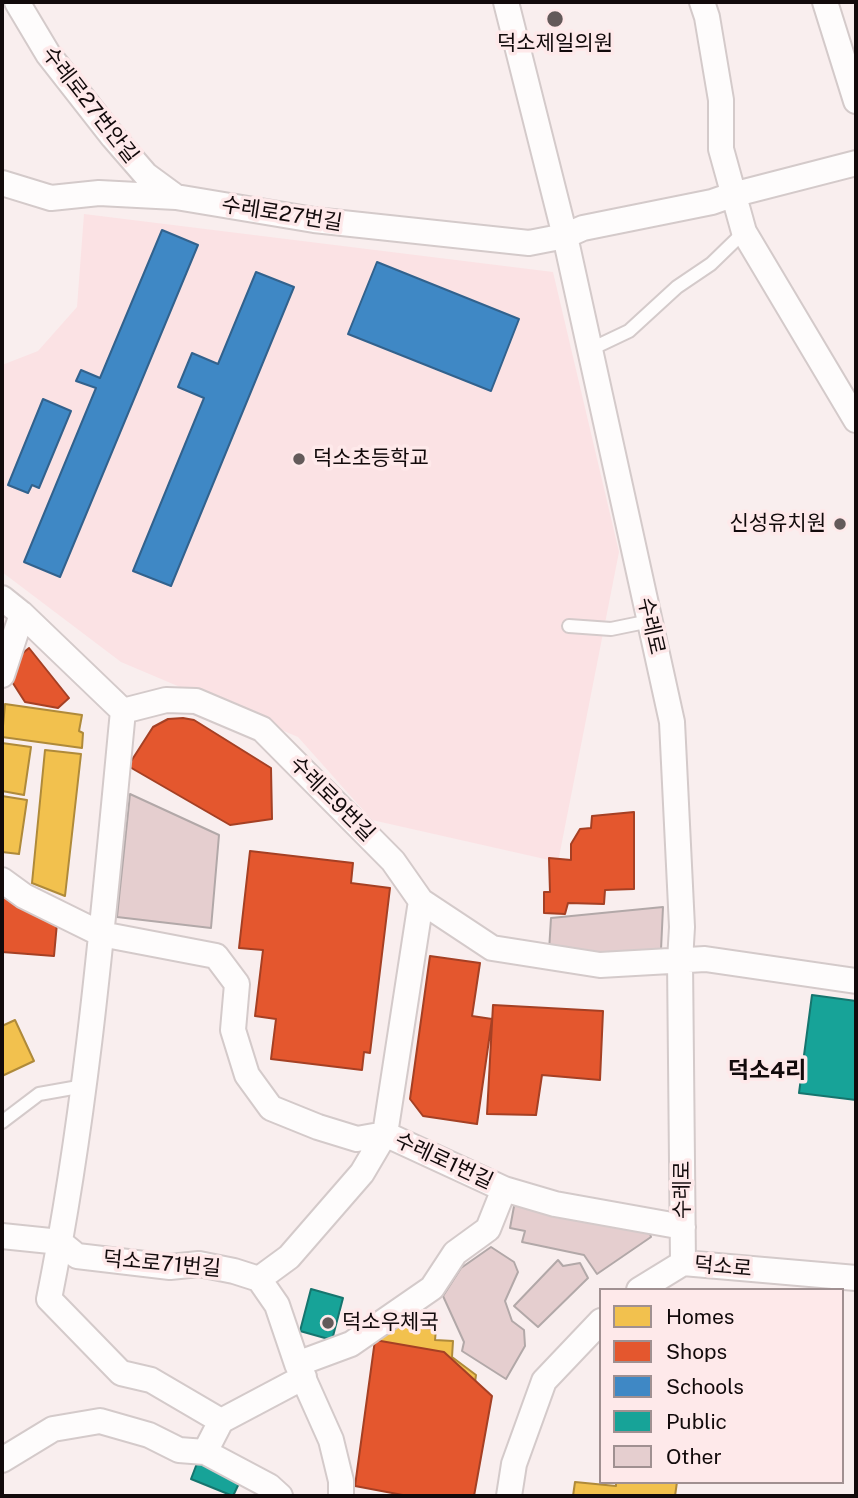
<!DOCTYPE html>
<html>
<head>
<meta charset="utf-8">
<style>
	body { margin:0 }
	#map { position:relative; width:858px; height:1498px; overflow:hidden; background:#f9eeee; font-family:"Public Sans",sans-serif }
	canvas { display:block }
	.frame { position:absolute; inset:0; border:4px solid #120a0b; pointer-events:none }
	.legend { position:absolute; left:599px; top:1288px; width:245px; height:196px; box-sizing:border-box; background:#fee9ea; border:2px solid #a09091; margin:0; padding:9px 12px; list-style:none; font-size:21px; color:#120a0b }
	.legend li { display:flex; align-items:center; gap:14px; height:35px }
	.legend b { width:35px; border:2px solid #a09091 }
</style>
</head>
<body>
<div id="map">
<canvas width="858" height="1498"></canvas>
<div class="frame"></div>
<ul class="legend">
<li><b style="height:19px;background:#f2c14e"></b>Homes</li>
<li><b style="height:19px;background:#e4572e"></b>Shops</li>
<li><b style="height:19px;background:#3f88c5"></b>Schools</li>
<li><b style="height:19px;background:#17a398"></b>Public</li>
<li><b style="height:19px;background:#e5cecf"></b>Other</li>
</ul>
</div>
<script>
const c = document.querySelector('canvas').getContext('2d');
c.lineJoin = 'round';
function paint(path, color) {
  c.fillStyle = color;
  c.fill(path, 'evenodd');
}
function stroke(path, color, width, dash) {
  c.strokeStyle = color;
  c.lineWidth = width;
  c.lineCap = dash ? 'butt' : 'round';
  c.setLineDash(dash || []);
  c.stroke(path);
}
function drawText(font, color, halo, rows, align = 'center') {
  c.font = font + ' "Public Sans","Noto Sans KR",sans-serif';
  c.lineWidth = 7;
  c.setLineDash([]);
  c.textBaseline = 'middle';
  c.strokeStyle = halo;
  c.fillStyle = color;
  for (const [text, x, y, turn = 0] of rows) {
    c.save();
    c.translate(x, y);
    c.rotate((+turn || 0) * Math.PI / 180);
    c.textAlign = isNaN(turn) ? turn : align;
    if (halo) c.strokeText(text, 0, 0);
    c.fillText(text, 0, 0);
    c.restore();
  }
}
paint(new Path2D(`
	M84,214L553,272L619,552L558,862L372,820L298,737L121,662L2,572V365L38,351L77,307Z`), '#fbe2e4');
const homes = new Path2D(`
	M5,704L82,715L79,731L83,733L82,748L2,737Z
	M2,743L31,747L24,795L2,791Z
	M45,750L81,754L65,896L32,883Z
	M2,796L27,800L19,854L2,852Z
	M15,1020L34,1061L2,1076V1026Z
	M395,1326L436,1329L435,1340L453,1341L452,1357L476,1375L459,1496H393L398,1463L390,1458L400,1388L388,1381L376,1369L380,1334Z
	M575,1482L616,1486V1482H677L675,1496H573Z`);
paint(homes, '#f2c14e');
stroke(homes, '#af8a3a', 2);
const shops = new Path2D(`
	M29,648L69,698L58,708L25,702L9,677L18,657Z
	M183,718L194,720L271,768L272,819L230,825L128,766L153,727L168,719Z
	M634,812V889L605,890L604,904L568,903L565,914L544,913V892H550L549,858L571,860V844L580,829L591,828L592,816Z
	M250,851L353,863L351,883L390,888L370,1053L364,1052L362,1070L271,1059L276,1019L255,1016L263,950L239,948Z
	M2,890L57,923L54,956L2,952Z
	M430,956L480,963L472,1016L492,1019L477,1124L423,1116L410,1099Z
	M493,1005L603,1011L600,1080L542,1075L536,1115L487,1114Z
	M375,1340L444,1352L492,1396L474,1496H408L355,1486Z`);
paint(shops, '#e4572e');
stroke(shops, '#a54024', 2);
const schools = new Path2D(`
	M162,230L198,245L60,577L24,562L96,388L76,381L81,370L100,378Z
	M377,262L519,319L491,391L348,334Z
	M256,272L294,287L171,586L133,571L204,398L178,387L192,353L218,364Z
	M43,399L71,411L39,488L32,485L28,493L8,485Z`);
paint(schools, '#3f88c5');
stroke(schools, '#32628d', 2);
const public = new Path2D(`
	M812,995L856,1001V1100L799,1093Z
	M311,1289L343,1298L332,1340L300,1331Z
	M199,1458L242,1477L233,1496L191,1479Z`);
paint(public, '#17a398');
stroke(public, '#16756e', 2);
const building = new Path2D(`
	M130,794L219,835L211,928L117,917Z
	M663,907L661,950L594,955L549,951L551,918Z
	M515,1201L649,1230L651,1237L597,1274L584,1255L522,1242L525,1231L510,1228Z
	M491,1247L514,1262L518,1272L505,1301L512,1321L524,1330L525,1346L506,1379L462,1351L464,1342L443,1296L461,1268Z
	M558,1260L563,1266L580,1263L588,1278L538,1327L514,1306Z`);
paint(building, '#e5cecf');
stroke(building, '#b2a8a8', 2);
const service = new Path2D(`
	M589,350L629,331L677,287L711,264L744,232
	M569,626L611,629L650,621
	M2,1122L39,1094L84,1086`);
const minor = new Path2D(`
	M17,2L48,54L113,137L146,175L176,197
	M506,2L565,236L672,722L682,927L680,961L683,1263
	M702,2L707,17L721,100V149L744,232L856,420
	M825,2L856,101
	M2,183L51,198L99,193L176,197L314,220L529,243L565,236L583,228L712,202L732,195L856,163
	M2,598L22,614L123,711L166,700L196,701L262,729L393,861L421,901L492,948L600,965L705,959L856,981
	M2,675L22,614
	M123,711C104,907 88,1105 49,1299L121,1373L151,1380L221,1421
	M2,880L24,896L101,934L216,956L237,984L233,1030L247,1075L271,1108L318,1127L357,1139L385,1134L504,1189L555,1204L683,1227
	M2,1236L60,1242L77,1256L170,1267L199,1264L234,1271L259,1279L277,1305L297,1364L331,1440L341,1481V1496
	M259,1279L289,1257L362,1173L385,1134L421,901
	M639,1290L683,1263L856,1278
	M297,1364L351,1344L432,1288L455,1253L488,1229L504,1189
	M205,1452L221,1421L304,1377
	M2,1460L53,1429L100,1421L149,1435L179,1450L205,1452L269,1486L280,1496
	M509,1496L514,1464L544,1381L601,1321`);
stroke(service, '#d4caca', 16);
stroke(minor, '#d4caca', 28);
stroke(service, '#fefcfc', 12);
stroke(minor, '#fefcfc', 24);
for (const [x, y, r, color] of [
	[555,19,9,"#635a5a"],
	[299,459,7,"#635a5a"],
	[840,524,7,"#635a5a"],
	[328,1323,7,"#635a5a"]
]) {
  const dot = new Path2D();
  dot.arc(x, y, r, 0, 2 * Math.PI);
  c.fillStyle = color;
  c.fill(dot);
  stroke(dot, '#fee9ea', 2.5);
}
drawText('21px', '#120a0b', '#fee9ea', [
	["덕소제일의원",555,44,"center"],
	["덕소초등학교",313,459],
	["신성유치원",826,524,"right"],
	["덕소우체국",342,1323]
], 'left');
drawText('21px', '#120a0b', '#fee9ea', [
	["수레로27번안길",90,105,52],
	["수레로27번길",282,214,9],
	["수레로",651,626,77],
	["수레로9번길",332,799,45],
	["수레로1번길",444,1161,25],
	["수레로",683,1190,-90],
	["덕소로71번길",162,1264,5],
	["덕소로",723,1267,5]
]);
drawText('bold 23px', '#120a0b', '#fee9ea', [
	["덕소4리",767,1071]
]);
</script>
</body>
</html>
